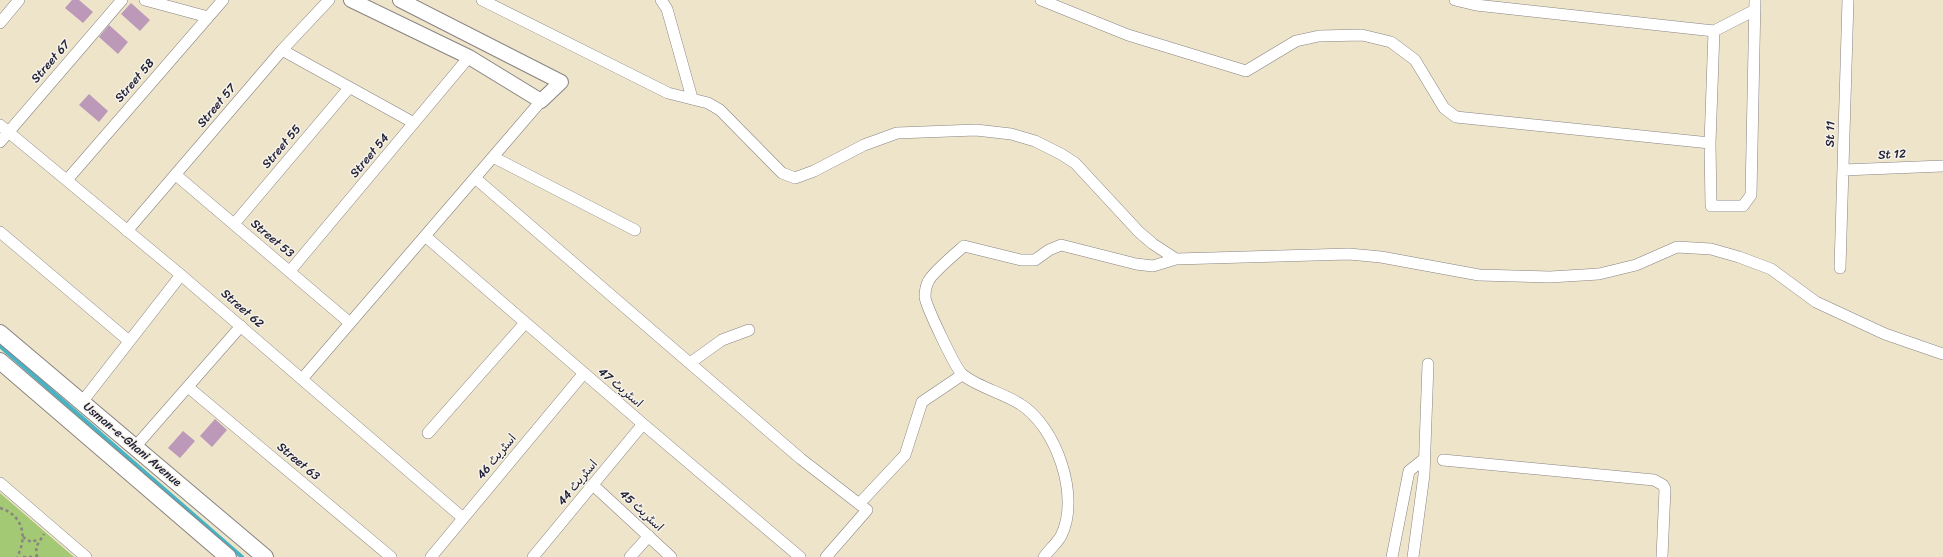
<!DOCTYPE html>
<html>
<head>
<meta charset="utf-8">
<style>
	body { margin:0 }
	canvas { display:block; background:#eee4c9 }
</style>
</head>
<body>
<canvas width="1943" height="557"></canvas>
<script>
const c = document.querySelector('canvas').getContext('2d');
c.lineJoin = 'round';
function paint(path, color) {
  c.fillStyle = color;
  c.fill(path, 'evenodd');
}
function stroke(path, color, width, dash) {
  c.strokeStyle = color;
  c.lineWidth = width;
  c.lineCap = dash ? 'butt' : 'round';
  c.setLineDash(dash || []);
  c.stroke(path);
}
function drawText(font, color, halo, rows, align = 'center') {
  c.font = font + ' Sriracha,"Playpen Sans Arabic",sans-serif';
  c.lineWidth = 3;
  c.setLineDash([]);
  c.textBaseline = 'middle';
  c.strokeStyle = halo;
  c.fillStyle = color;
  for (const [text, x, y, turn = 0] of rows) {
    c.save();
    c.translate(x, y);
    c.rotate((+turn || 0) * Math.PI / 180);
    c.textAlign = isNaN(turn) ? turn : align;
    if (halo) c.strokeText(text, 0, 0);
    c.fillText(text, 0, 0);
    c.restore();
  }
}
paint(new Path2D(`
	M0,493L74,557H0Z`), '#a4c974');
stroke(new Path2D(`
	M0,346L242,557`), '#47b3c4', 4);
paint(new Path2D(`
	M72,0H79L93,12L83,23L65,8Z
	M131,3L150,20L140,31L121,14Z
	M109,25L128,42L118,54L99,37Z
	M89,94L108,111L99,122L79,105Z
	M215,419L227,430L212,447L200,436Z
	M183,431L195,441L180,458L168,448Z`), '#bc98b9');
const minor = new Path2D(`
	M145,0L208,17
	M482,0L668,93L708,103L720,110L782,173L795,178L814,171L864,145L897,133L976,130L1011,134L1035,141L1061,154L1075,163L1139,232L1153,244L1176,259L1349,254L1381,257L1479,275L1550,277L1599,274L1636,265L1677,247L1711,249L1739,257L1771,269L1816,302L1885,334L1943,354
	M661,0L667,9L692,98
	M1041,0L1128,35L1246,71L1296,41L1319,36L1362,35L1391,42L1415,60L1444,108L1456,117L1710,143
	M1455,0L1476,5L1714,31L1755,10
	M0,23L19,0
	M1714,31L1710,143L1711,206H1743L1751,195L1755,0
	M282,50L414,123
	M0,125L181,275L463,518
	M0,142L122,0
	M493,157L635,230
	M1843,170L1943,166
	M176,175L350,323
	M475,178L801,459L867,510L826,557
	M67,180L223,0
	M234,224L349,88
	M127,231L282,50L329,0
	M0,232L129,341
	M425,236L643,424L800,557
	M1840,268L1848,0
	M290,271L469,57
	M690,363L722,340L749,330
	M302,379L541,101
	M188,387L391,557
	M82,402L181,275
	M428,433L525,323
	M135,447L241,326
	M1443,460L1654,480L1663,485L1665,489L1662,557
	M0,483L86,557
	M593,485L671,557
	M859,504L905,455L922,402L962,375
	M431,557L584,373
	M533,557L643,424
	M630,557L649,536
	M1044,557C1049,550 1057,543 1061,536C1081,497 1056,426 1020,404C1003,393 978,387 963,375C956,370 926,306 925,297C925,293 926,286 928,282C931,274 956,253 964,246L1021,260H1035L1049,250L1061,245L1136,264L1153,266L1176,259
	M1392,557L1409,471L1424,459
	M1413,557L1424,475L1428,364`);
const tertiary = new Path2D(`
	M351,0L469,57L541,101L561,82L400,0`);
const secondary = new Path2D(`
	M0,333L265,557
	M0,361L228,557`);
stroke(minor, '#888382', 12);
stroke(tertiary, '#888382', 16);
stroke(secondary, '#888382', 18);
stroke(new Path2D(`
	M0,508C23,515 28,537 17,557
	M23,537L31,542L39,539
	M23,557H36
	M37,557L36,547L44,534`), '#888382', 2.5, [3, 3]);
stroke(minor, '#fff', 11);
stroke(tertiary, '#fff', 14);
stroke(secondary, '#fff', 16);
drawText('12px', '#22223b', '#f7f3e8', [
	["Street 67",51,62,-49],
	["Street 58",135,81,-49],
	["Street 57",217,106,-50],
	["St 11",1831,134,-88],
	["Street 55",282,147,-50],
	["St 12",1892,155,-3],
	["Street 54",370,156,-50],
	["Street 53",272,239,40],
	["Street 62",242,309,41],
	["اسٹریٹ 47",620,388,41],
	["Usman-e-Ghani Avenue",132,445,40],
	["اسٹریٹ 46",497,457,-50],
	["Street 63",298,462,40],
	["اسٹریٹ 44",578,483,-50],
	["اسٹریٹ 45",641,511,43]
]);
</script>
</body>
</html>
